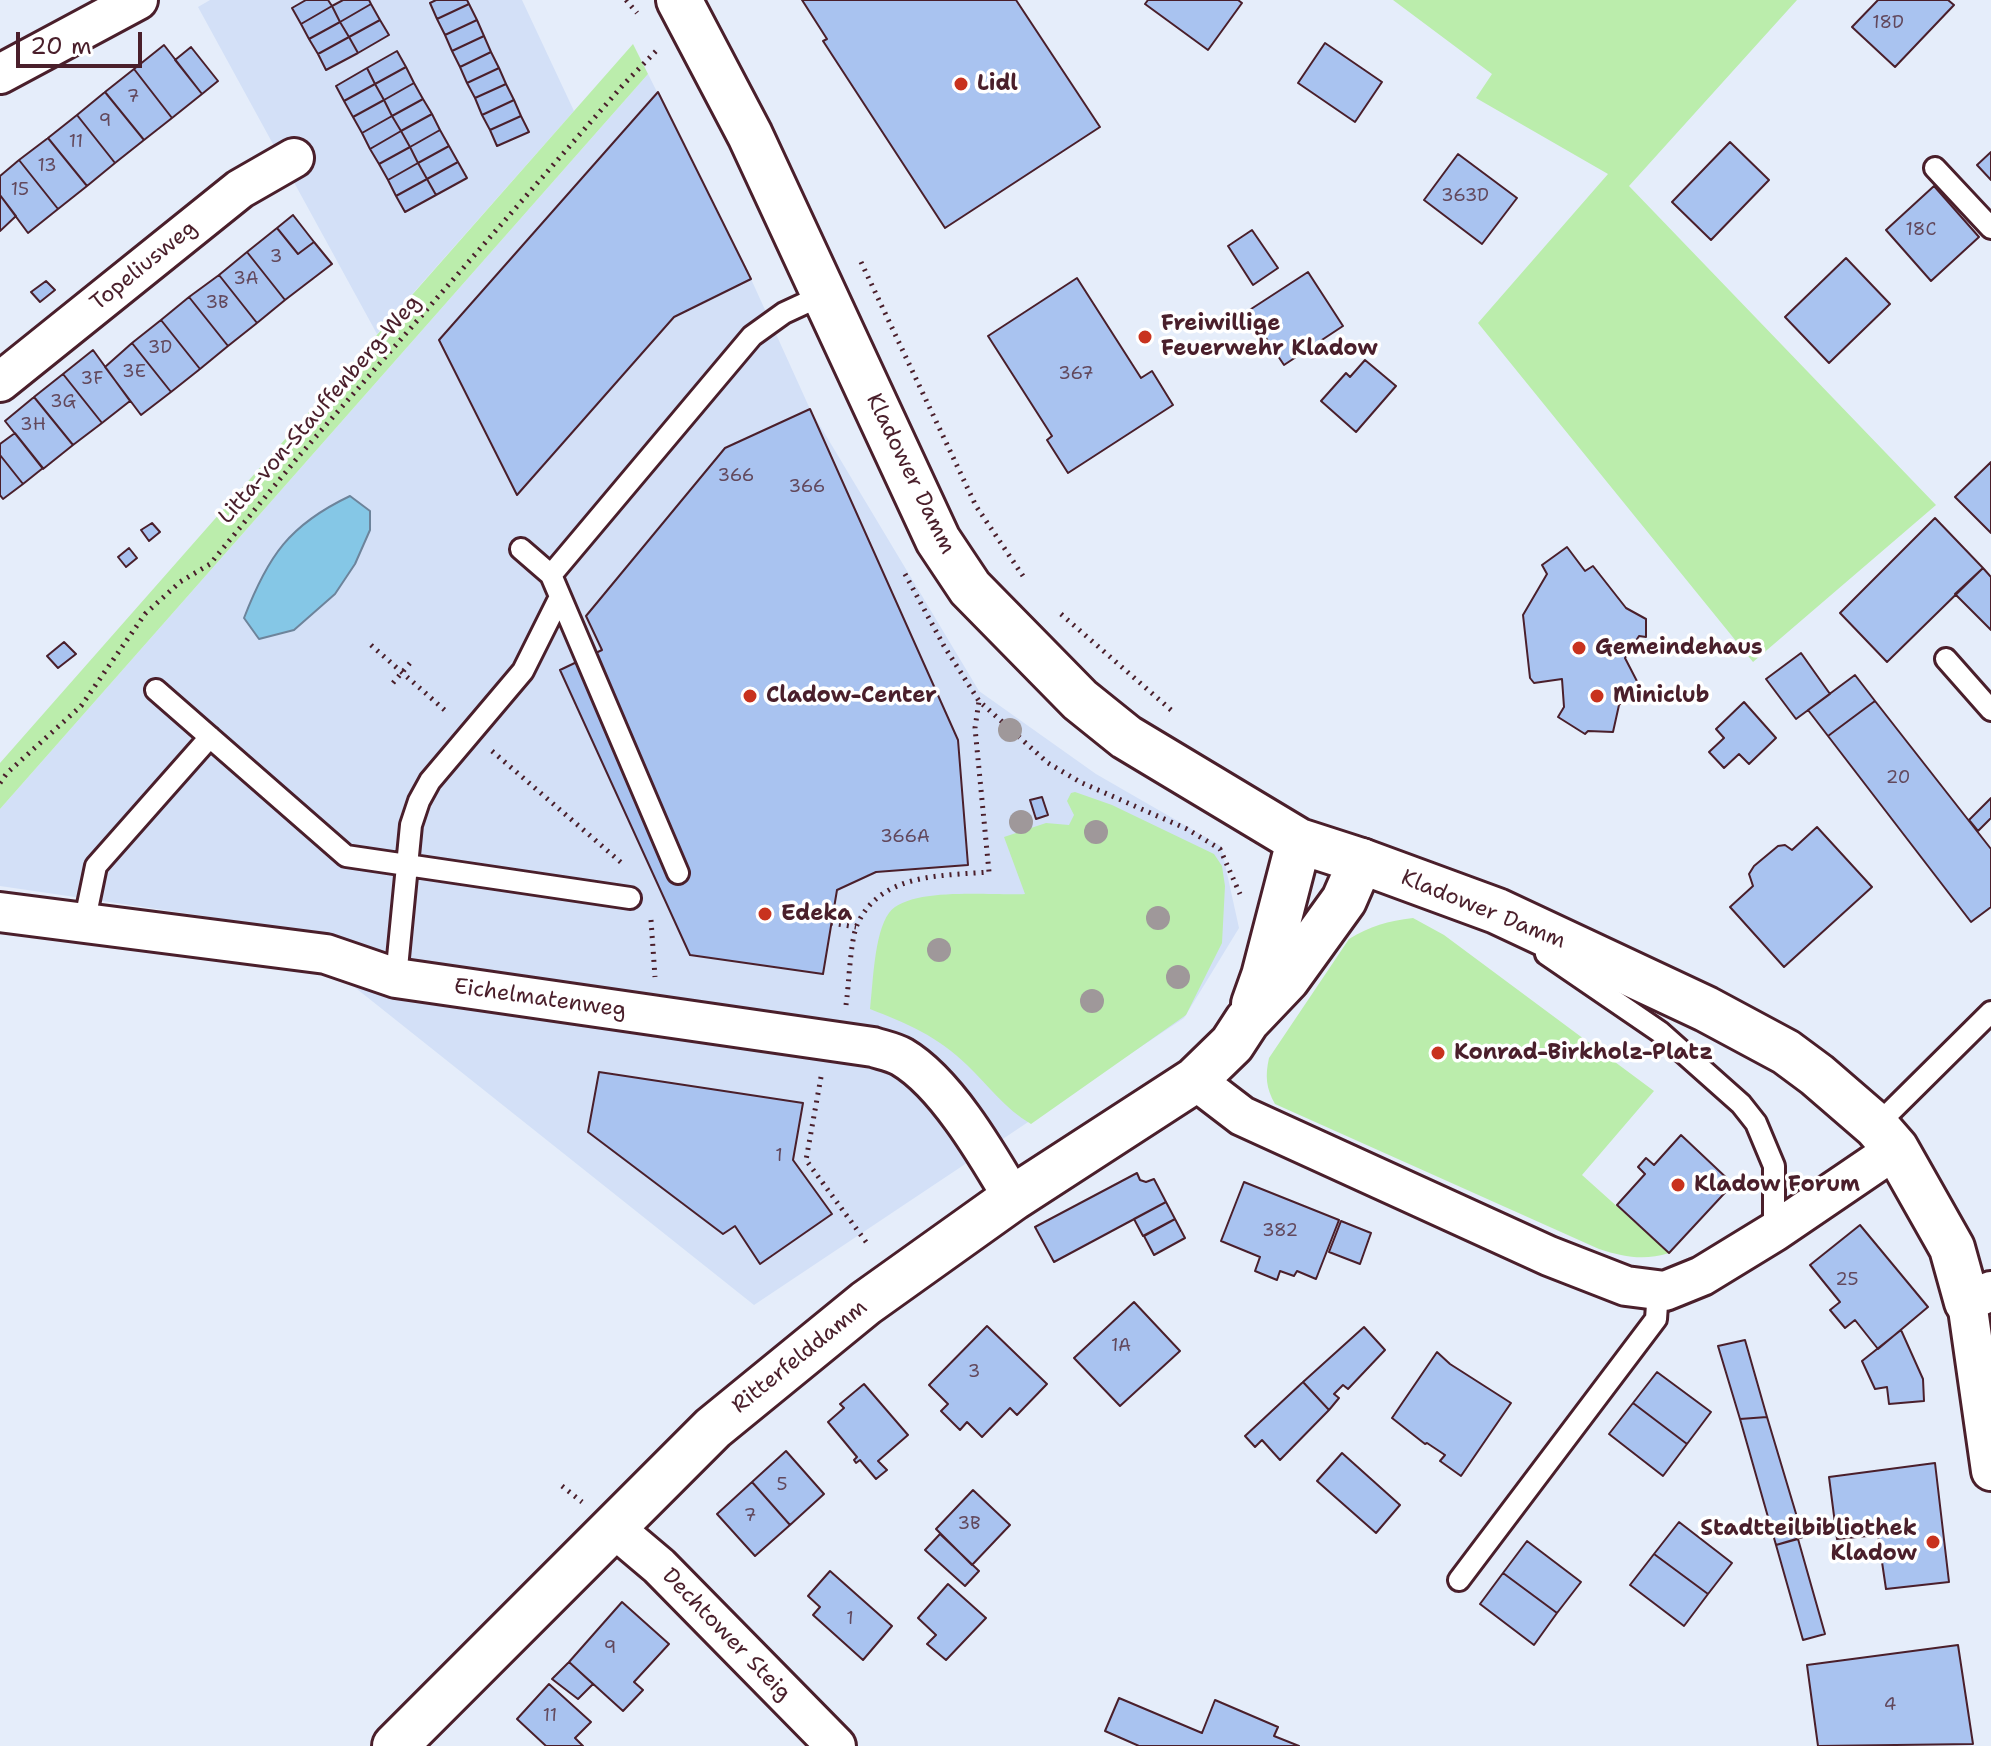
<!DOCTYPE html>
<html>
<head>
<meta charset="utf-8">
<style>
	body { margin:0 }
	#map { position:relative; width:1991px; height:1746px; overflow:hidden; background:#e5edfa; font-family:"Shantell Sans",sans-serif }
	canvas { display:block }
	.scale { position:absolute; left:16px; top:32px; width:126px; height:36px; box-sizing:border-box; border:4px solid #4a1f2b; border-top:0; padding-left:10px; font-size:24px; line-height:28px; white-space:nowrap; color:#4a1f2b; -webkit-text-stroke:6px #fff; paint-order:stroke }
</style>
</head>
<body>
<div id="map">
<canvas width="1991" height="1746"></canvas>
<div class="scale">20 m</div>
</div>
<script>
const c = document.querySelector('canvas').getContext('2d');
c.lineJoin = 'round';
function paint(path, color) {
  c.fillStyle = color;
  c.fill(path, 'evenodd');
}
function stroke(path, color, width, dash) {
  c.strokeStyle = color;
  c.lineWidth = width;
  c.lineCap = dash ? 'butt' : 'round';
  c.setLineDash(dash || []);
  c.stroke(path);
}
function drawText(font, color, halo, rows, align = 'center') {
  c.font = font + ' "Shantell Sans",sans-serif';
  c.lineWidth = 7;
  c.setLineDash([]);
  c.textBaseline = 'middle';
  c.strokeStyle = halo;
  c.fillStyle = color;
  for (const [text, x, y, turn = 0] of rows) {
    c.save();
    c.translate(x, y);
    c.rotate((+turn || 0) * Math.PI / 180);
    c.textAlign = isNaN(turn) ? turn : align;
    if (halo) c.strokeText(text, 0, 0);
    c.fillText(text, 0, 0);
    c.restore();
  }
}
paint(new Path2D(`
	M210,0H522L574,111L377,334L198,7Z
	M648,74L751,279L810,409L979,691L1096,774L1221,846L1239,928L1184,1018L754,1305L279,927L0,886V809Z`), '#d3e0f7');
paint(new Path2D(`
	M1393,0H1797L1629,186L1936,505L1753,662L1478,323L1608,174L1476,98L1492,74Z
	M633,44L648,74L0,809V763Z
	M1075,792L1112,805L1214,854L1222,866L1225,886L1222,943L1186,1015L1031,1124C1005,1109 989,1086 967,1065C939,1037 906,1023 870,1009C873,985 874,933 889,913C909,886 993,896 1025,894L1004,837L1046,823L1069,825L1074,815L1067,801L1071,793Z
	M1413,918L1444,935L1654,1091L1582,1175L1669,1253C1644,1261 1624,1257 1599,1249L1275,1104C1266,1088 1265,1076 1269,1058L1349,939C1370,926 1388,921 1413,918Z`), '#bbedac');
const water = new Path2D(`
	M350,496L370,511V530L355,564L335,594L294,630L259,639L244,618C268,556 289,525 350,496Z`);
paint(water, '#85c7e6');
stroke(water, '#6d849b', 2);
const building = new Path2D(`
	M306,0H328L332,6L301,24L292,8Z
	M343,0H369L371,4L340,22L332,6Z
	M436,0H467L469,4L437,19L430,3Z
	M802,0H1016L1100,127L945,228L823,41L827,39Z
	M1148,0H1238L1242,3L1208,50L1145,4Z
	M1878,0H1948L1954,5L1895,67L1852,27Z
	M371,4L380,20L349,37L340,22Z
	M469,4L477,20L445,35L437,19Z
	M332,6L340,22L309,39L301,24Z
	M380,20L389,35L358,53L349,37Z
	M477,20L484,36L452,51L445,35Z
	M340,22L349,37L318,54L309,39Z
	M484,36L491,52L460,67L452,51Z
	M349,37L358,53L326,70L318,54Z
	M1325,43L1382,82L1355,122L1298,83Z
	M164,45L202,94L172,118L134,69Z
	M191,47L218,81L202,94L175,60Z
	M397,51L406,67L375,84L367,68Z
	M491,52L499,68L467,83L460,67Z
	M406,67L414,83L384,100L375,84Z
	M367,68L375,84L344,101L336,86Z
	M499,68L506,84L475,98L467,83Z
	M134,69L172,118L144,140L105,92Z
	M414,83L423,99L392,116L384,100Z
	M375,84L384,100L353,117L344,101Z
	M506,84L514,100L482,115L475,98Z
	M105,92L144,140L115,163L77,115Z
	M658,92L751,279L674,317L517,495L439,340Z
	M423,99L432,114L401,131L392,116Z
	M384,100L392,116L362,133L353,117Z
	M514,100L521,116L490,130L482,115Z
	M432,114L440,130L410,147L401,131Z
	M77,115L115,163L87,186L48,138Z
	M392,116L401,131L370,149L362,133Z
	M521,116L529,132L497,146L490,130Z
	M440,130L449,146L418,163L410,147Z
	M401,131L410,147L379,164L370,149Z
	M48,138L87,186L58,209L19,160Z
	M1730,142L1769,180L1711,240L1672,202Z
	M449,146L458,162L427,179L418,163Z
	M410,147L418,163L388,180L379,164Z
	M1991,152V180L1977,165Z
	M1458,154L1517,198L1482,244L1424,200Z
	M19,160L58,209L28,233L0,195V176Z
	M458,162L467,178L436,195L427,179Z
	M418,163L427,179L396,196L388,180Z
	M427,179L436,195L405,212L396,196Z
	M1934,186L1979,237L1931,281L1886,230Z
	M0,195L16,216L0,231Z
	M293,215L314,242L298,254L277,228Z
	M277,228L298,254L314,242L332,264L285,300L247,252Z
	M1252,230L1278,268L1253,285L1228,246Z
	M247,252L285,300L257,323L219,275Z
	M1846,258L1890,304L1829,363L1785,317Z
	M1308,272L1343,326L1284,365L1248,311Z
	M219,275L257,323L228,346L189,297Z
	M1077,278L1141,378L1152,371L1173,405L1068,473L1047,440L1052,436L988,336Z
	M46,281L55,290L40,302L31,292Z
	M189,297L228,346L200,369L161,320Z
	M161,320L200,369L171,392L132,343Z
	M132,343L171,392L141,415L105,367Z
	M93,350L130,401L102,423L63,374Z
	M1365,360L1396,386L1356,432L1321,401L1346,373L1350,377Z
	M63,374L102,423L73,445L34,397Z
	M34,397L73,445L43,469L5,421Z
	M810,409L958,740L968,865L876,872L837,890L823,974L690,955L560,670L602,650L586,616L725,448Z
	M15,433L43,468L23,484L0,455V444Z
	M0,455L23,484L3,499L0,495Z
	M1991,462V533L1955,497Z
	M1935,518L1983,568L1887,662L1840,613Z
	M152,523L160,532L149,541L141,530Z
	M1567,547L1585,571L1593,566L1626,608L1646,619V637L1639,636L1625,658L1641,689L1628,696L1619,705L1613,732L1588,731L1585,734L1558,717L1564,707L1562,679L1534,683L1530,678L1523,615L1547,574L1542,565Z
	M129,548L137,558L126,567L118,557Z
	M1983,568L1991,577V630L1955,594Z
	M64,642L76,654L58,668L47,656Z
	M1801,653L1830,694L1796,719L1766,679Z
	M1855,675L1875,701L1828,736L1808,710Z
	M1875,701L1991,849V907L1971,922L1828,736Z
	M1744,702L1776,738L1749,764L1739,754L1724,768L1709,752L1724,738L1716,729Z
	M1042,797L1048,815L1036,819L1030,800Z
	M1991,798V818L1978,831L1969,820Z
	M1817,827L1872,887L1784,967L1730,907L1753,886L1749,874L1754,866L1778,846L1785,845L1792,850Z
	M599,1072L803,1103L793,1160L832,1214L760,1264L735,1226L723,1234L588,1132Z
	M1681,1135L1733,1184L1669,1253L1617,1205L1645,1174L1638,1167L1646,1158L1654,1165Z
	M1137,1173L1140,1180L1146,1182L1154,1179L1166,1202L1054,1262L1035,1227Z
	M1244,1182L1339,1220L1316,1279L1297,1271L1294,1276L1280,1271L1277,1280L1255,1271L1260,1257L1221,1241Z
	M1166,1202L1175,1219L1143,1236L1134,1219Z
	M1175,1219L1185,1238L1154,1255L1144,1236Z
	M1341,1221L1371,1233L1360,1264L1329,1252Z
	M1860,1225L1928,1307L1878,1349L1855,1320L1845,1328L1830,1310L1840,1302L1810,1265Z
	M1134,1302L1180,1351L1120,1406L1074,1358Z
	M987,1326L1047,1384L1017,1415L1010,1408L982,1437L967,1422L960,1430L941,1411L948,1404L929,1385Z
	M1364,1327L1385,1350L1348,1389L1343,1385L1334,1394L1339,1398L1329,1410L1303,1382Z
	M1901,1330L1923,1379L1924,1401L1889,1404L1887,1387L1875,1389L1862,1361Z
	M1745,1340L1767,1417L1740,1419L1718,1346Z
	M1437,1352L1450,1364L1511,1403L1461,1476L1440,1461L1445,1455L1427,1443L1425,1444L1392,1418Z
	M1657,1372L1711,1412L1687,1444L1633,1403Z
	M1303,1382L1329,1410L1280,1460L1262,1440L1255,1447L1245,1436Z
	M864,1384L908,1435L878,1461L887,1470L876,1479L860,1460L856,1463L854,1460L857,1457L828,1422L844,1408L840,1404Z
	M1633,1403L1687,1444L1663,1476L1609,1434Z
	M1767,1417L1803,1537L1776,1545L1740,1419Z
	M786,1451L824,1494L790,1525L752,1482Z
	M1342,1453L1400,1505L1376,1533L1317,1481Z
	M1935,1463L1949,1582L1886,1589L1878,1535L1837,1539L1829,1477Z
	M752,1482L790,1525L755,1556L717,1514Z
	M973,1490L1010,1525L972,1565L936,1529Z
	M1679,1522L1732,1563L1708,1594L1654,1554Z
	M940,1534L979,1571L965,1586L925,1550Z
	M1798,1539L1825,1634L1803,1640L1776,1545Z
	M1527,1541L1581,1582L1557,1613L1503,1573Z
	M1654,1554L1708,1594L1684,1626L1630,1585Z
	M830,1571L892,1626L863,1660L813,1615L820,1607L808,1596Z
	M1503,1573L1557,1613L1534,1645L1480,1604Z
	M948,1584L986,1618L946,1660L927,1644L936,1635L918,1618Z
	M622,1602L669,1644L634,1682L643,1690L623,1711L569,1662Z
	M1958,1645L1973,1744L1818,1746L1807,1665Z
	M569,1662L593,1684L578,1699L552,1679Z
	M549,1684L591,1722L575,1738L583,1746H546L517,1719Z
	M1119,1698L1202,1733L1215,1700L1278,1727L1274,1736L1299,1746H1139L1105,1731Z`);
paint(building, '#a9c3f0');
stroke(building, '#4a1f2b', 2);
const service = new Path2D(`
	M1935,168L1991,228
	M521,549L551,575L678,873
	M551,575L752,336L784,313L825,294
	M1946,659L1991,710
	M156,690L346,856L630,898
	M84,924L96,866L210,737
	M1546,954L1660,1032L1741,1104L1756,1123L1774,1166V1232
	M396,978L411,825L419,801L430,781L523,671L560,597
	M1876,1126L1991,1012
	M1459,1580L1656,1319L1658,1290`);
const minor = new Path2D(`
	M0,74L138,0
	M0,382L240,189L294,158
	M0,912L326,954L396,978L873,1047C882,1050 893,1052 902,1057C946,1083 987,1154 1013,1198
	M1195,1080L1242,1116L1549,1256L1626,1286L1665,1291L1702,1276L1774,1232L1896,1149
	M1991,1291L1967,1302L1991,1471
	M614,1528L659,1566L836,1746`);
const tertiary = new Path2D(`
	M1361,861L1497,911L1706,1009L1786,1052L1817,1075L1876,1126L1896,1149L1952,1248L1967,1302`);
const secondary = new Path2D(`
	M1254,1004L1264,976L1299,841
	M395,1746L713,1428L866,1303L1013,1198L1195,1080L1232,1044L1247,1021L1287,979L1344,900L1361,861L1299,841L1126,737L1080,700L970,588L938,540L750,135L679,0`);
stroke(service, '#4a1f2b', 26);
stroke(minor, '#4a1f2b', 44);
stroke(tertiary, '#4a1f2b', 50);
stroke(secondary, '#4a1f2b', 50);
stroke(new Path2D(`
	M626,0L637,13
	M861,262L976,506L1023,576
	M905,574L944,646L979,701L1048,763L1080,782L1187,829L1220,849L1240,894
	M1061,614L1171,710
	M371,645L448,713
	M393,683L410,663
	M492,751L624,865
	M0,783L7,773L81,706L145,614L180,582L210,564L299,456L623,85L658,49
	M651,920L655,977
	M831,923L856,927
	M846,1005C849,985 850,942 857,925C880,873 941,876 989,872L975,728L979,701
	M821,1077L806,1160L869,1246
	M562,1486L582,1502`), '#4a1f2b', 5, [2, 6]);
stroke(service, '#fff', 20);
stroke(minor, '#fff', 38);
stroke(tertiary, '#fff', 44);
stroke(secondary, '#fff', 44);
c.fillStyle = '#9f989a';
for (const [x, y] of [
	[1010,730],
	[1021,822],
	[1096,832],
	[1158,918],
	[939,950],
	[1178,977],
	[1092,1001]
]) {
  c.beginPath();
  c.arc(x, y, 12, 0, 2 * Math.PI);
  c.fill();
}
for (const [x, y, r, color] of [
	[961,84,8,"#c8321e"],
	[1145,337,8,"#c8321e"],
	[1579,648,8,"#c8321e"],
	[750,696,8,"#c8321e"],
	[1597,696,8,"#c8321e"],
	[765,914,8,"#c8321e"],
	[1438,1053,8,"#c8321e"],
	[1678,1185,8,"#c8321e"],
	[1933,1542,8,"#c8321e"]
]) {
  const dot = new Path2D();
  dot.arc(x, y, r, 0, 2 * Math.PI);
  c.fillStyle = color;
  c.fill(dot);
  stroke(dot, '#fff', 3);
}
drawText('18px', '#62485c', null, [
	["18D",1888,23],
	["7",133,97],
	["9",105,121],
	["11",76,142],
	["13",47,166],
	["15",20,190],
	["363D",1465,196],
	["18C",1921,230],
	["3",276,257],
	["3A",246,279],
	["3B",217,303],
	["3D",160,348],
	["3E",134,372],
	["367",1076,374],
	["3F",92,379],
	["3G",63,402],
	["3H",33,425],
	["366",736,476],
	["366",807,487],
	["20",1898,778],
	["366A",905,837],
	["1",779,1156],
	["382",1280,1231],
	["25",1847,1280],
	["1A",1121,1346],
	["3",974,1372],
	["5",782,1485],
	["7",750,1516],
	["3B",969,1524],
	["1",850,1619],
	["9",610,1648],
	["4",1890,1705],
	["11",550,1716]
]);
drawText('bold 22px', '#4a1f2b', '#fff', [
	["Lidl",977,84],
	["Freiwillige",1161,324],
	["Feuerwehr Kladow",1161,349],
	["Gemeindehaus",1595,648],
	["Cladow-Center",766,696],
	["Miniclub",1613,696],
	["Edeka",781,914],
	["Konrad-Birkholz-Platz",1454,1053],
	["Kladow Forum",1694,1185],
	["Stadtteilbibliothek",1917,1529,"right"],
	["Kladow",1917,1554,"right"]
], 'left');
drawText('22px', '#4a1f2b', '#fff', [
	["Topeliusweg",144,266,-39],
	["Litta-von-Stauffenberg-Weg",320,410,-49],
	["Kladower Damm",910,474,64],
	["Kladower Damm",1483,910,22],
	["Eichelmatenweg",540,999,8],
	["Ritterfelddamm",800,1357,-39],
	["Dechtower Steig",726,1635,46]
]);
</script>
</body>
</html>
